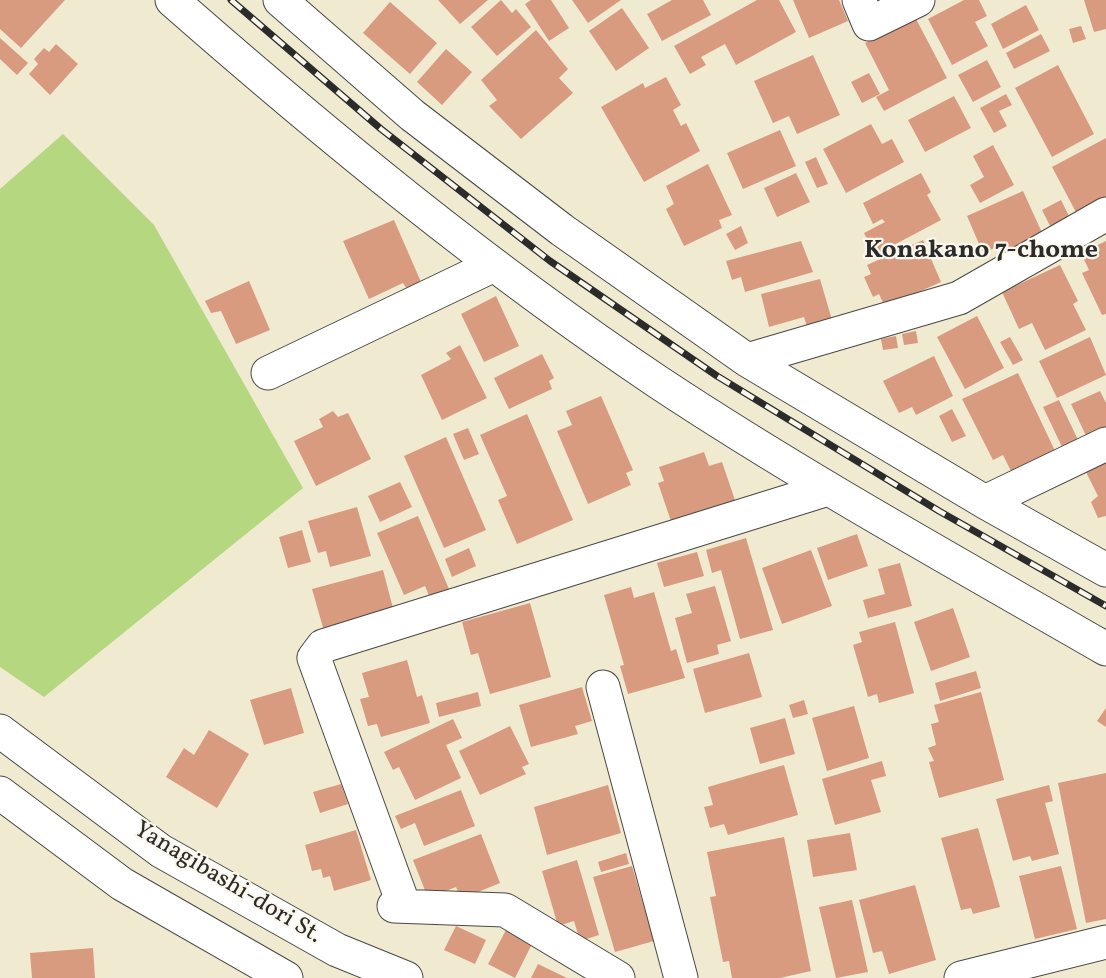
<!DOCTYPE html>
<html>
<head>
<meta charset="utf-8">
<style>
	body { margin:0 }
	canvas { display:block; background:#f0ead1 }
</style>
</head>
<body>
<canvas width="1106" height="978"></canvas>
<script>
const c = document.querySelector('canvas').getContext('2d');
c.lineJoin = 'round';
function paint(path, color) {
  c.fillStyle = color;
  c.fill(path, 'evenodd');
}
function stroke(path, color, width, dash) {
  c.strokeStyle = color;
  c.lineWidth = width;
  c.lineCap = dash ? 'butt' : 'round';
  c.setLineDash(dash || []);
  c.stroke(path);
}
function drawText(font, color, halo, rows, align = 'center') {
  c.font = font + ' Vollkorn,serif';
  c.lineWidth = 4.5;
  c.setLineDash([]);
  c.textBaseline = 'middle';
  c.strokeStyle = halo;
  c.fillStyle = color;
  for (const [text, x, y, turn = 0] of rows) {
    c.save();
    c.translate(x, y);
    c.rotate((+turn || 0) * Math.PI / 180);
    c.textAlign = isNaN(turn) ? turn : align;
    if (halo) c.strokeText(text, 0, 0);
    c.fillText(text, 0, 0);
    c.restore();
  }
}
paint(new Path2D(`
	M63,134L154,225L303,488L44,697L0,667V189Z`), '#b4d780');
paint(new Path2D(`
	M0,0H65L21,48L0,29Z
	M438,0H488L460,24Z
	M501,0L512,13L516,9L531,27L497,56L471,27Z
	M531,0H551L569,28L549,41L525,4Z
	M572,0H621L588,23Z
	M672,0H703L711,15L662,41L647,14Z
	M757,0H779L796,32L736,65L725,44L701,57L706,65L690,74L674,46Z
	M793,0H839L848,21L809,38Z
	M964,0H979L987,16L975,22L988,46L952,65L928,19Z
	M1084,0H1106V29L1094,32Z
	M390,2L437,43L410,74L363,33Z
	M1026,5L1039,30L1003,49L991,24Z
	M622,8L649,48L616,71L589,31Z
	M915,17L947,78L884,111L876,97L889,90L865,43Z
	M1081,26L1086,39L1073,43L1069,29Z
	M536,30L568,69L559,78L573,93L521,139L489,106L497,100L481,80Z
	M1041,34L1050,51L1014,69L1006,53Z
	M0,38L28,63L17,75L0,59Z
	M56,44L78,64L50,95L29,74L38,64L34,59L44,48L49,52Z
	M446,49L472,72L442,105L417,82Z
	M813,55L840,115L797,134L789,116L773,123L754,81Z
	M987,60L1001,87L973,102L958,75Z
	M1058,65L1094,134L1052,157L1015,88Z
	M869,73L880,94L862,103L851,82Z
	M666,77L681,105L673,110L681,126L686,123L700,151L644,182L601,107L643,83L645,88Z
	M1006,94L1012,105L999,111L1007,126L994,133L980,108Z
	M954,96L971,128L925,152L908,120Z
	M871,124L882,144L892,139L904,162L846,193L823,149Z
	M780,130L796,166L743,189L727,153Z
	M1106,138V198L1077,214L1052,167Z
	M993,145L1014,185L980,203L970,185L984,177L973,156Z
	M816,157L828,184L817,188L805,162Z
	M708,164L732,215L719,220L722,228L684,246L666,209L674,204L666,186Z
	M796,173L810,202L777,217L764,188Z
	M921,173L931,192L927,195L941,220L875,255L864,233L885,222L882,219L873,224L863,203Z
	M1023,191L1044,237L1009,253L1004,244L983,253L967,216Z
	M1061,200L1071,220L1052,230L1042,210Z
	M394,220L421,282L407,289L403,283L369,299L343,241Z
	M741,226L748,243L735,250L726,234Z
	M923,240L941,282L885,307L879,294L873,297L864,277L871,274L867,265Z
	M801,241L813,272L745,292L741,277L732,280L726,261Z
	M1106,241V314L1102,315L1082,273L1089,270L1081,253Z
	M1060,265L1078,301L1073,304L1086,330L1045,350L1032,323L1019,329L1002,292Z
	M820,279L832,320L807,327L804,317L769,327L761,294Z
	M249,281L270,330L236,344L221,311L211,313L205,301Z
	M496,296L519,346L484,362L461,314Z
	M977,316L1004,368L965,389L937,337Z
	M916,331L918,343L904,345L902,334Z
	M896,336L898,348L883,350L881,339Z
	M1010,337L1023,360L1013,365L1000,342Z
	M1090,337L1106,375L1057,398L1039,361Z
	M460,345L487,398L442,420L421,375L451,359L446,353Z
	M542,354L554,378L549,381L552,389L509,409L494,378Z
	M934,356L953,396L916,415L912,407L899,413L883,381Z
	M1018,373L1057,455L1014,477L1003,455L993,460L962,399Z
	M1100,391L1106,403V434L1089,442L1071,404Z
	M601,396L633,470L626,473L631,485L588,504L557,431L572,425L566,411Z
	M1059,400L1079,442L1063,449L1043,407Z
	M952,409L966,436L952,442L939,416Z
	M333,411L338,417L348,413L371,459L316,486L294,441L323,427L319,419Z
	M527,414L573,520L517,544L498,500L507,496L480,435Z
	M468,428L479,454L464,460L453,434Z
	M446,437L486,530L444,548L404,456Z
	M704,452L709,466L722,462L736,503L672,524L658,483L664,481L659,467Z
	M1106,460V516L1098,518L1091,502L1098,496L1085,470Z
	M400,482L412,507L380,522L368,496Z
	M357,507L371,556L330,567L326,551L318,553L308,521Z
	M418,516L449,589L430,598L425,586L404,595L377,533Z
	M302,530L311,562L288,568L279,537Z
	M857,534L868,566L828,580L817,548Z
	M746,538L773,630L740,639L721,570L712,573L706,550Z
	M469,548L476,566L452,577L445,559Z
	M811,550L832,606L782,624L762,568Z
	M697,552L704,576L664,587L657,563Z
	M900,563L912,606L868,618L863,600L885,594L878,569Z
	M383,570L394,612L324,631L312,589Z
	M715,586L731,641L717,645L719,654L687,663L675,618L692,613L686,594Z
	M631,587L634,598L654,592L671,651L676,649L685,678L628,694L620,666L624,665L604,595Z
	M530,603L551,677L490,694L478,653L471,655L462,622Z
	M953,608L970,657L931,671L914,622Z
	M895,622L914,693L879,703L877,694L868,697L853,645L862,642L859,632Z
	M749,653L762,697L705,713L693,669Z
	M407,660L417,697L422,695L430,723L381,737L377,724L368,726L360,699L369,697L362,673Z
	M976,671L981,688L940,701L935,683Z
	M582,687L592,721L575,726L578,734L531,747L519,705Z
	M291,688L304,733L264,745L250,700Z
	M478,692L481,706L439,717L436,703Z
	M981,692L1004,780L939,798L929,762L934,761L928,748L936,745L931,724L939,722L934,705Z
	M804,700L808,714L793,718L789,705Z
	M854,706L869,758L827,771L812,718Z
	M1106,708V727L1097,721Z
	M785,718L795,754L760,764L750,728Z
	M453,719L462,738L446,745L461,778L415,800L399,767L393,770L384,752Z
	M510,726L529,764L522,767L526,774L480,795L459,751Z
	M209,730L249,754L217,808L166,777L184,748L194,755Z
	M882,761L886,776L871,780L881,812L835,825L822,779Z
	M784,765L798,815L728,835L724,824L710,828L704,807L713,805L708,787Z
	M1106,773V919L1086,923L1058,783Z
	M341,784L348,804L320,813L313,792Z
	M608,785L621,833L547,855L534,807Z
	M1049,785L1053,801L1045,803L1059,854L1032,861L1030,856L1013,861L996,799Z
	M461,790L475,826L424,846L415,823L401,829L395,816Z
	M978,828L1000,907L973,914L971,908L961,910L941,838Z
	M356,830L371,880L334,891L330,876L323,878L321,869L312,871L305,845Z
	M850,833L857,870L813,877L807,840Z
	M481,834L500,883L461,899L456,887L428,898L413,860Z
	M784,837L811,971L780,978H732L729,961L723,962L710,897L716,896L707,852Z
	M626,853L629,864L601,872L598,862Z
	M577,860L599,935L580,941L574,921L558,926L542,871Z
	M632,866L654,941L615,952L593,877Z
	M1061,866L1077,929L1035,939L1019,876Z
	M915,885L936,960L889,974L882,951L873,953L859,900Z
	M852,900L868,972L836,978L819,907Z
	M456,926L486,940L475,964L444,950Z
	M506,930L532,944L515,978L488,964Z
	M93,948L95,978H32L30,953Z
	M538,964L567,978H531Z`), '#d99b7f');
const minor = new Path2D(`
	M172,0C327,136 487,267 658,382C803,478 955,562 1106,649
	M280,0L412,115L562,230L747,360L985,502L1106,570
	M859,0L869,24L918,0
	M747,360L959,298L1106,214
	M268,373L494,265
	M985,502L1106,444
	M603,687L681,978
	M394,906L505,910L618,978
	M404,906L314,658L323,646L828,489
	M961,978L1106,942`);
const tertiary = new Path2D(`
	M0,731L161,851L337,950L406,978
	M0,793L122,884L286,978`);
stroke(minor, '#494844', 35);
stroke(tertiary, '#494844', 35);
stroke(minor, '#fff', 33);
stroke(tertiary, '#fff', 33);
const rail = new Path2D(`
	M231,0L381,129L550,261L717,376L939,511L1106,606`);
stroke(rail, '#2b2b2b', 7);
stroke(rail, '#fbf7ec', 4.5, [14]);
drawText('24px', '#2b2b2b', '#fbf7ec', [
	["Yanagibashi-dori St.",227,884,31]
]);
drawText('bold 26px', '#2b2b2b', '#fbf7ec', [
	["Konakano 7-chome",981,252]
]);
</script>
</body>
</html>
